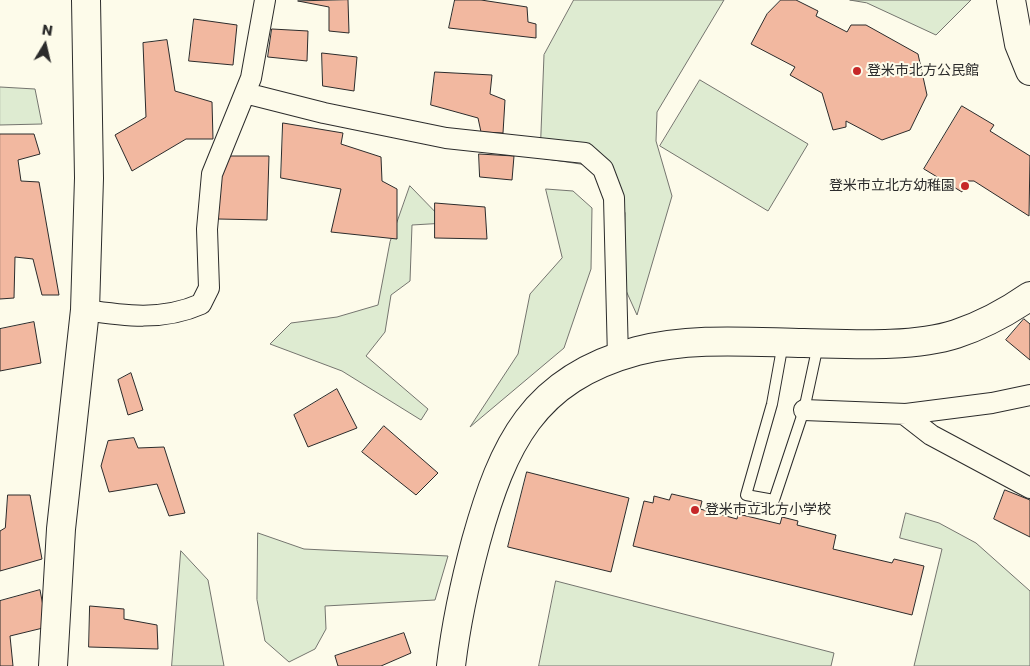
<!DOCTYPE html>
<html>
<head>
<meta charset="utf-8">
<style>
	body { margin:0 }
	#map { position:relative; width:1030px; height:666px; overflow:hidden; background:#fdfbea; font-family:Poppins,sans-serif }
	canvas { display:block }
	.north { position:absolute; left:20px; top:20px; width:50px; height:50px; -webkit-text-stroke:4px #fdfbea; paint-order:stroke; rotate:9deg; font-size:14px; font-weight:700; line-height:20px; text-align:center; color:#2b2b2b }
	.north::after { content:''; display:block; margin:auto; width:18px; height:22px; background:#2b2b2b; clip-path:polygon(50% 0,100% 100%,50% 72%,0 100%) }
</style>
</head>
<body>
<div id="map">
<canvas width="1030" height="666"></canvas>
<div class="north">N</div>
</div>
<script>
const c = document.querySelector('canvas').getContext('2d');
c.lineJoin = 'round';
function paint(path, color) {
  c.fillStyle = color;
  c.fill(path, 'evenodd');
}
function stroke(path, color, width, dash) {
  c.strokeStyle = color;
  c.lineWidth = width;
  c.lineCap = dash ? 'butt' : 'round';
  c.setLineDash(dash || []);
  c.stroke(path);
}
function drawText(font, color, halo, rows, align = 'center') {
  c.font = font + ' Poppins,"Noto Sans JP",sans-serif';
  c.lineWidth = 4;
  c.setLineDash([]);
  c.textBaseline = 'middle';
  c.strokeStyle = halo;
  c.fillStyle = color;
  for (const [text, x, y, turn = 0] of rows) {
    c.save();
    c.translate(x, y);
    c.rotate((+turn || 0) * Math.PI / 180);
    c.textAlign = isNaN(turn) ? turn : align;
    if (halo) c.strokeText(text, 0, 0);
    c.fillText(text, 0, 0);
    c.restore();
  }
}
const green = new Path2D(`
	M574,0H724L657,112L656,141L672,196L637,315L623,284L625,213L615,182L587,165L540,158L544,55Z
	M850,0H971L936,35L867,3Z
	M700,80L808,144L768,211L660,146Z
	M0,87L35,89L42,124L0,125Z
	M410,186L446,223L412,225L410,281L391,295L385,332L366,356L428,409L421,420L342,371L270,344L291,323L337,317L378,305L390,242Z
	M546,189L573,191L592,208L591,269L564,348L470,427L518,354L530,294L562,258Z
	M906,513L939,523L976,543L1030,591V666H914L942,549L900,538Z
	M258,533L304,549L448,556L435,600L325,606L326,629L315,649L289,662L265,641L257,600Z
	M181,551L208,580L224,666H172Z
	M556,581L834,653L831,666H539Z`);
paint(green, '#deebd1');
stroke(green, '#74746e', 1);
const building = new Path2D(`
	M348,0L349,33L329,31V7L298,1Z
	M455,0H481L527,7L528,22L536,24V38L449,28Z
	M781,0H796L818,11L816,16L847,32L851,25H866L918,54L927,95L910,130L882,140L846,121V127L833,130L822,93L790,75L795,67L751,44L767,14Z
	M194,19L237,25L233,65L189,61Z
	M272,29L308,31L307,61L268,57Z
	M167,40L175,91L212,102L213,139H186L132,171L115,135L146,117L143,43Z
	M322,53L357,57L354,91L323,86Z
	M435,72L492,75L490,94L505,100L503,133L481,132L478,118L431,105Z
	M962,106L994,125L990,131L1030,156L1029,216L974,181H968L962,192L924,169Z
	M283,123L343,133L341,144L381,157L382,181L397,189V239L331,232L341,189L281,178Z
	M0,134H34L40,154L18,160L21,181L39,182L59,295H42L33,259L15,257L14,298L0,299Z
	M479,154L514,156L512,180L480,177Z
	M229,156H269L267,220L218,219L219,181Z
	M435,203L485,207L487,239L435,238Z
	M1024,319L1030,324V360L1006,340Z
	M34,322L41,363L0,371V329Z
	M131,373L143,410L128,415L118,380Z
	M337,389L357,428L308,447L294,415Z
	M384,426L438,473L416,495L362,452Z
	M134,438L138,448L164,447L185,513L169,516L157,484L109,492L101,466L108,441Z
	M527,472L629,498L611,572L508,547Z
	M1005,490L1030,500V537L994,519Z
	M672,494L702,501L700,509L737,519L738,514L780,524L782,517L798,521L797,525L836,535L833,549L892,563L894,559L924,566L912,615L633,546L644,501L653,503L654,496L669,500Z
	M8,495H30L42,559L0,571V531L5,528Z
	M40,590L47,627L10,636L13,666H0V601Z
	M90,606L124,609V619L157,625L158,649L89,647Z
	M404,633L411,653L381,666H338L335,656Z`);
paint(building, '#f2b8a0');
stroke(building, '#2b2b2b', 1);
const lane = new Path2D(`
	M783,343L772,404L746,495L774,500L804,410L818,345`);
const street = new Path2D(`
	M245,93L324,113L446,138L585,153L603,169L614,198L618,358
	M85,310C125,316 163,321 201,304L209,288L207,229L212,174L251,78L265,0
	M804,410L906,414L992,403L1030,395
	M904,414L931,435L1030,488`);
const secondary = new Path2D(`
	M1011,0L1019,44L1030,71
	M53,666L61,529L85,310L89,178L86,0
	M451,666C456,624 465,582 476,541C503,444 533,379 637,351C691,337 749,342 804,343C849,344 913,348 956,334C983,325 1007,312 1030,296`);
stroke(lane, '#2b2b2b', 12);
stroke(street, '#2b2b2b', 22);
stroke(secondary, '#2b2b2b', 30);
stroke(lane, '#fdfbea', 10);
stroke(street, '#fdfbea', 20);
stroke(secondary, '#fdfbea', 28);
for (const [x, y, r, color] of [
	[857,71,5,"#c62828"],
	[965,186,5,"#c62828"],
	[695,510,5,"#c62828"]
]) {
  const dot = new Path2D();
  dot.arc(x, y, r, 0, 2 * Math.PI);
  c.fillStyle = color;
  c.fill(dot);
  stroke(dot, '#fdfbea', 2);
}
drawText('14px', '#2b2b2b', '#fdfbea', [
	["登米市北方公民館",867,71],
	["登米市立北方幼稚園",955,186,"right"],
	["登米市立北方小学校",705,510]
], 'left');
</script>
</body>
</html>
